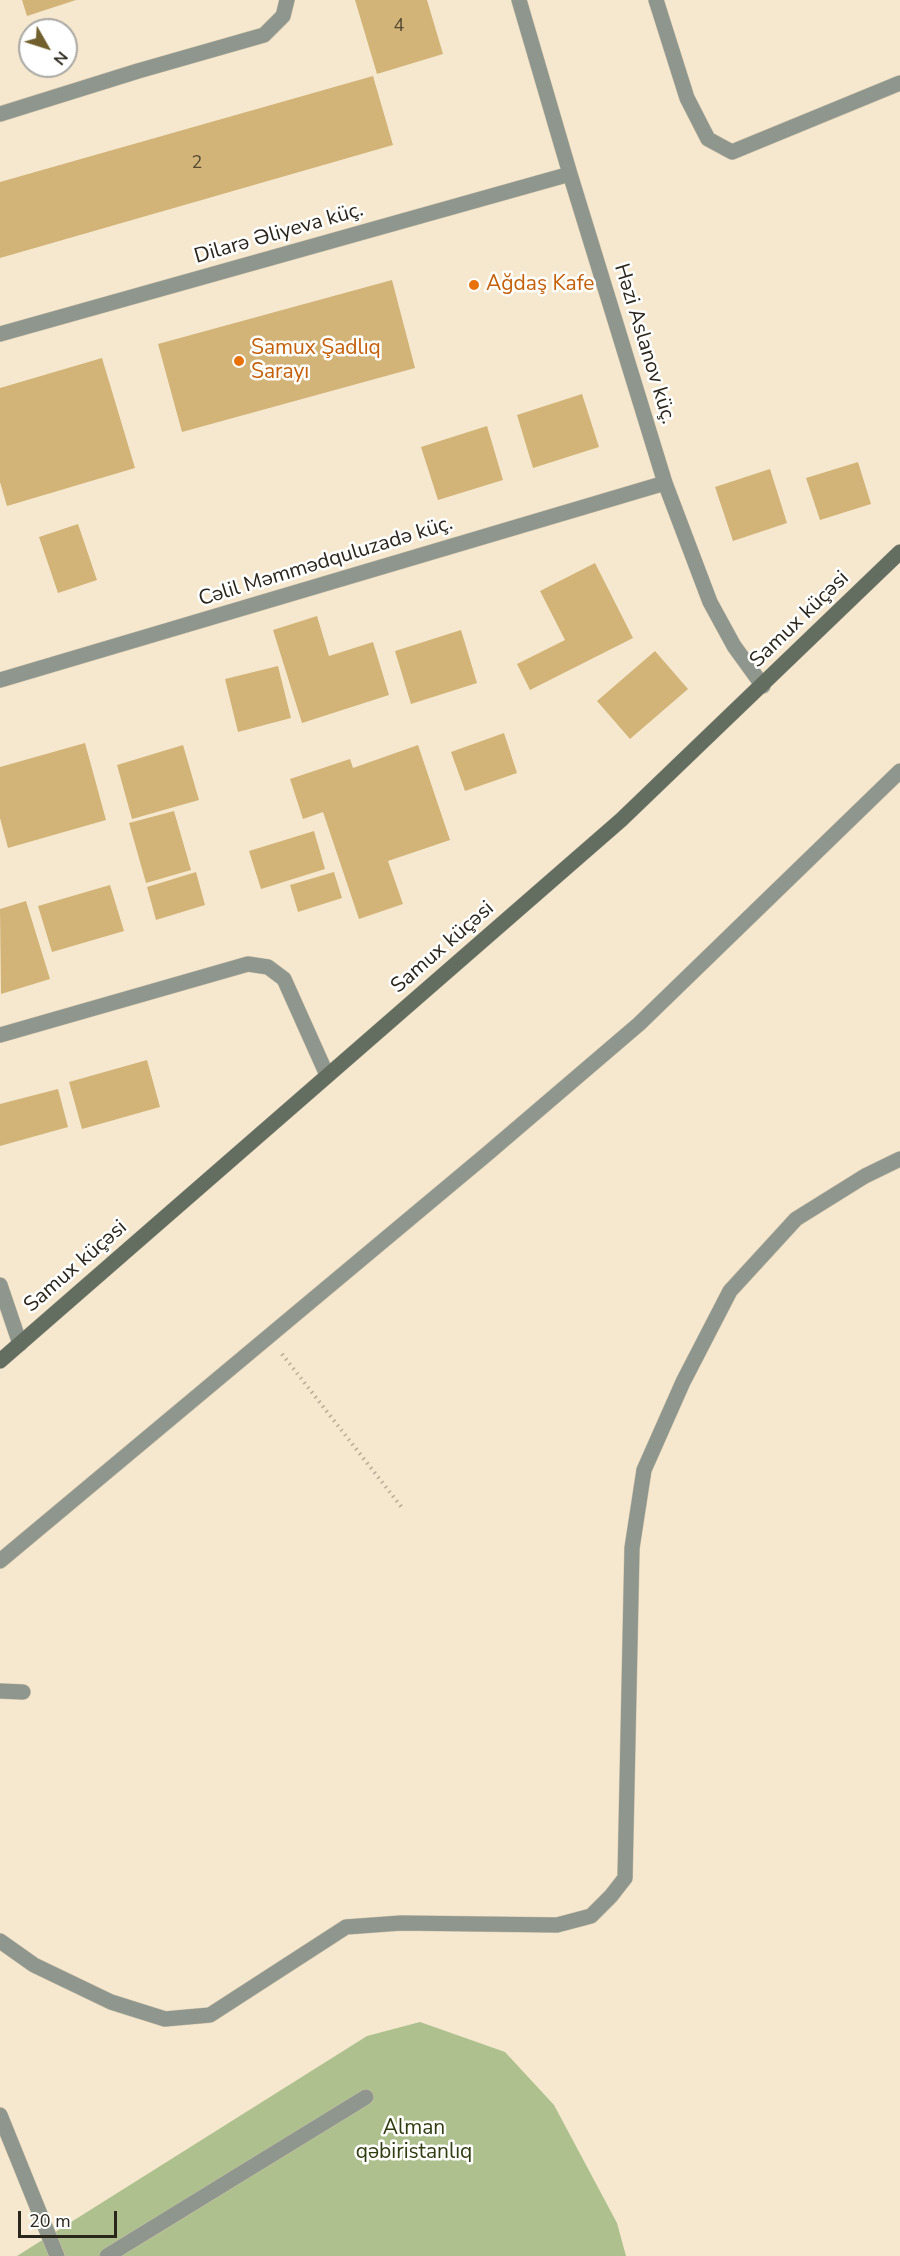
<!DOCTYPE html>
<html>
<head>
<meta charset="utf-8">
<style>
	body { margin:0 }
	#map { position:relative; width:900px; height:2256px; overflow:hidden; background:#f6e8ce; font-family:"Nunito Sans",sans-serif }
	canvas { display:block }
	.north { position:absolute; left:18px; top:18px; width:60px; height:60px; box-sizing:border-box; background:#fff; border:2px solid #aaa8a4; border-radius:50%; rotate:129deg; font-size:16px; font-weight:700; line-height:24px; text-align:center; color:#2b261c }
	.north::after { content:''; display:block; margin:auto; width:21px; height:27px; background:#715f2e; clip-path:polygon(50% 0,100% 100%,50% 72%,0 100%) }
	.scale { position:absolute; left:18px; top:2211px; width:99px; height:27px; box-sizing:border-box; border:3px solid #2b261c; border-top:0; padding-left:8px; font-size:18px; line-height:21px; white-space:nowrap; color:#2b261c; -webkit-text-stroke:4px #fff; paint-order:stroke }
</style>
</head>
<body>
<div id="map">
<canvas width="900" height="2256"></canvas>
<div class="north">N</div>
<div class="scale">20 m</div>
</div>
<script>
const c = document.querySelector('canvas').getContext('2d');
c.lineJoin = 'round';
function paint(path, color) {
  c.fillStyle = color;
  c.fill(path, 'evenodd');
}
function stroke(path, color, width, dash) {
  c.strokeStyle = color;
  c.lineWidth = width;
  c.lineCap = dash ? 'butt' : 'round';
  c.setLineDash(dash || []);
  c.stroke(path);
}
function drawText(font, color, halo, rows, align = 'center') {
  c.font = font + ' "Nunito Sans",sans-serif';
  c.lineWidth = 5;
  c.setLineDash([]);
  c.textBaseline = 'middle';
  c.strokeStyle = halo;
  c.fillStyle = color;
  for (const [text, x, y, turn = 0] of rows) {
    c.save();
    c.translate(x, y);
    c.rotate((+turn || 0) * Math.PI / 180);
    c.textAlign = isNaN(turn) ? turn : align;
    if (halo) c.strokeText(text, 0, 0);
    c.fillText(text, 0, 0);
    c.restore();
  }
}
paint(new Path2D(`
	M420,2022L505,2052L554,2105L617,2223L626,2256H17L367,2036Z`), '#aec08d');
paint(new Path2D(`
	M22,0H76L27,16Z
	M355,0H427L443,54L377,74Z
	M373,76L393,145L0,258V182Z
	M392,280L415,368L182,432L158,344Z
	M102,358L135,468L7,506L0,482V388Z
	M582,394L599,447L533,468L517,415Z
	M487,426L503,480L438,500L421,447Z
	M858,462L871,504L820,520L806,478Z
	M770,469L787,523L733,541L715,487Z
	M78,524L97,580L58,593L39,537Z
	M595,563L633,638L530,690L517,664L565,640L540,591Z
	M317,616L329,656L373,642L389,695L302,723L273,630Z
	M461,630L477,683L411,704L395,651Z
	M655,651L688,689L630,739L597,701Z
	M278,666L291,718L238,732L225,679Z
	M504,733L517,773L465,791L451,752Z
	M85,743L106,820L8,848L0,818V767Z
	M183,745L199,800L132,819L117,765Z
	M418,745L450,840L388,861L403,904L359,919L323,812L303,819L290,779L350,759L353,768Z
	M174,811L191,870L146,883L129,823Z
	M314,831L325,869L261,889L249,851Z
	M196,872L205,905L156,920L147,887Z
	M334,872L342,898L298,912L290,885Z
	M110,885L124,931L52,952L38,906Z
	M26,901L50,979L1,994L0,909Z
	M147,1060L160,1107L82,1129L69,1082Z
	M58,1089L68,1127L0,1146V1104Z`), '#d2b479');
const service = new Path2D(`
	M656,0L687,98L708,139L732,152L900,83
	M0,114L138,71L264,35L283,16L287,0
	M0,2115L57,2256
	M107,2256L366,2097`);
const minor = new Path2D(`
	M519,0L570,174L665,483L710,602L734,646L763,686
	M0,334L570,174
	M0,680L665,483
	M0,1035L248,964L268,967L284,979L327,1075
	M0,1285L20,1344
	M0,1561L487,1154L639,1024L900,771
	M0,1691L23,1692
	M0,1941L34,1965L111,2002L165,2019L210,2015L346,1927L401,1923L557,1925L591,1916L611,1896L625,1878L632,1548L644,1470L683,1382L730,1291L796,1219L865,1176L900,1159`);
const secondary = new Path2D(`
	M0,1361L621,820L900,552`);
stroke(service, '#d1c5ae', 16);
stroke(minor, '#d1c5ae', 16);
stroke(secondary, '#d1c5ae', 16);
stroke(new Path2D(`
	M282,1354L403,1509`), '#b6ab96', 4, [1.5, 4.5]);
stroke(service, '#8e968d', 15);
stroke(minor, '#8e968d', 15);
stroke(secondary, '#636e61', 15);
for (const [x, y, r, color] of [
	[474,285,6,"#e8710a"],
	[239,361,6,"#e8710a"]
]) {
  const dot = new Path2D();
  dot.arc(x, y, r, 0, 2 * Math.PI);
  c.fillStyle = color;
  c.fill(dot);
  stroke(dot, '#fff', 2);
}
drawText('18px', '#554a33', null, [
	["4",399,27],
	["2",197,164]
]);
drawText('21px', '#2b261c', '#fff', [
	["Dilarə Əliyeva küç.",279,234,-16],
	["Həzi Aslanov küç.",644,344,73],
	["Cəlil Məmmədquluzadə küç.",326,562,-17],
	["Samux küçəsi",800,620,-44],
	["Samux küçəsi",443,948,-41],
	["Samux küçəsi",76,1267,-41]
]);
drawText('21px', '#c56008', '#fff', [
	["Ağdaş Kafe",486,285],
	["Samux Şadlıq",251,349],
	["Sarayı",251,373]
], 'left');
drawText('21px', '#303d11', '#fff', [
	["Alman",414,2129],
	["qəbiristanlıq",414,2153]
]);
</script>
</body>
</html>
